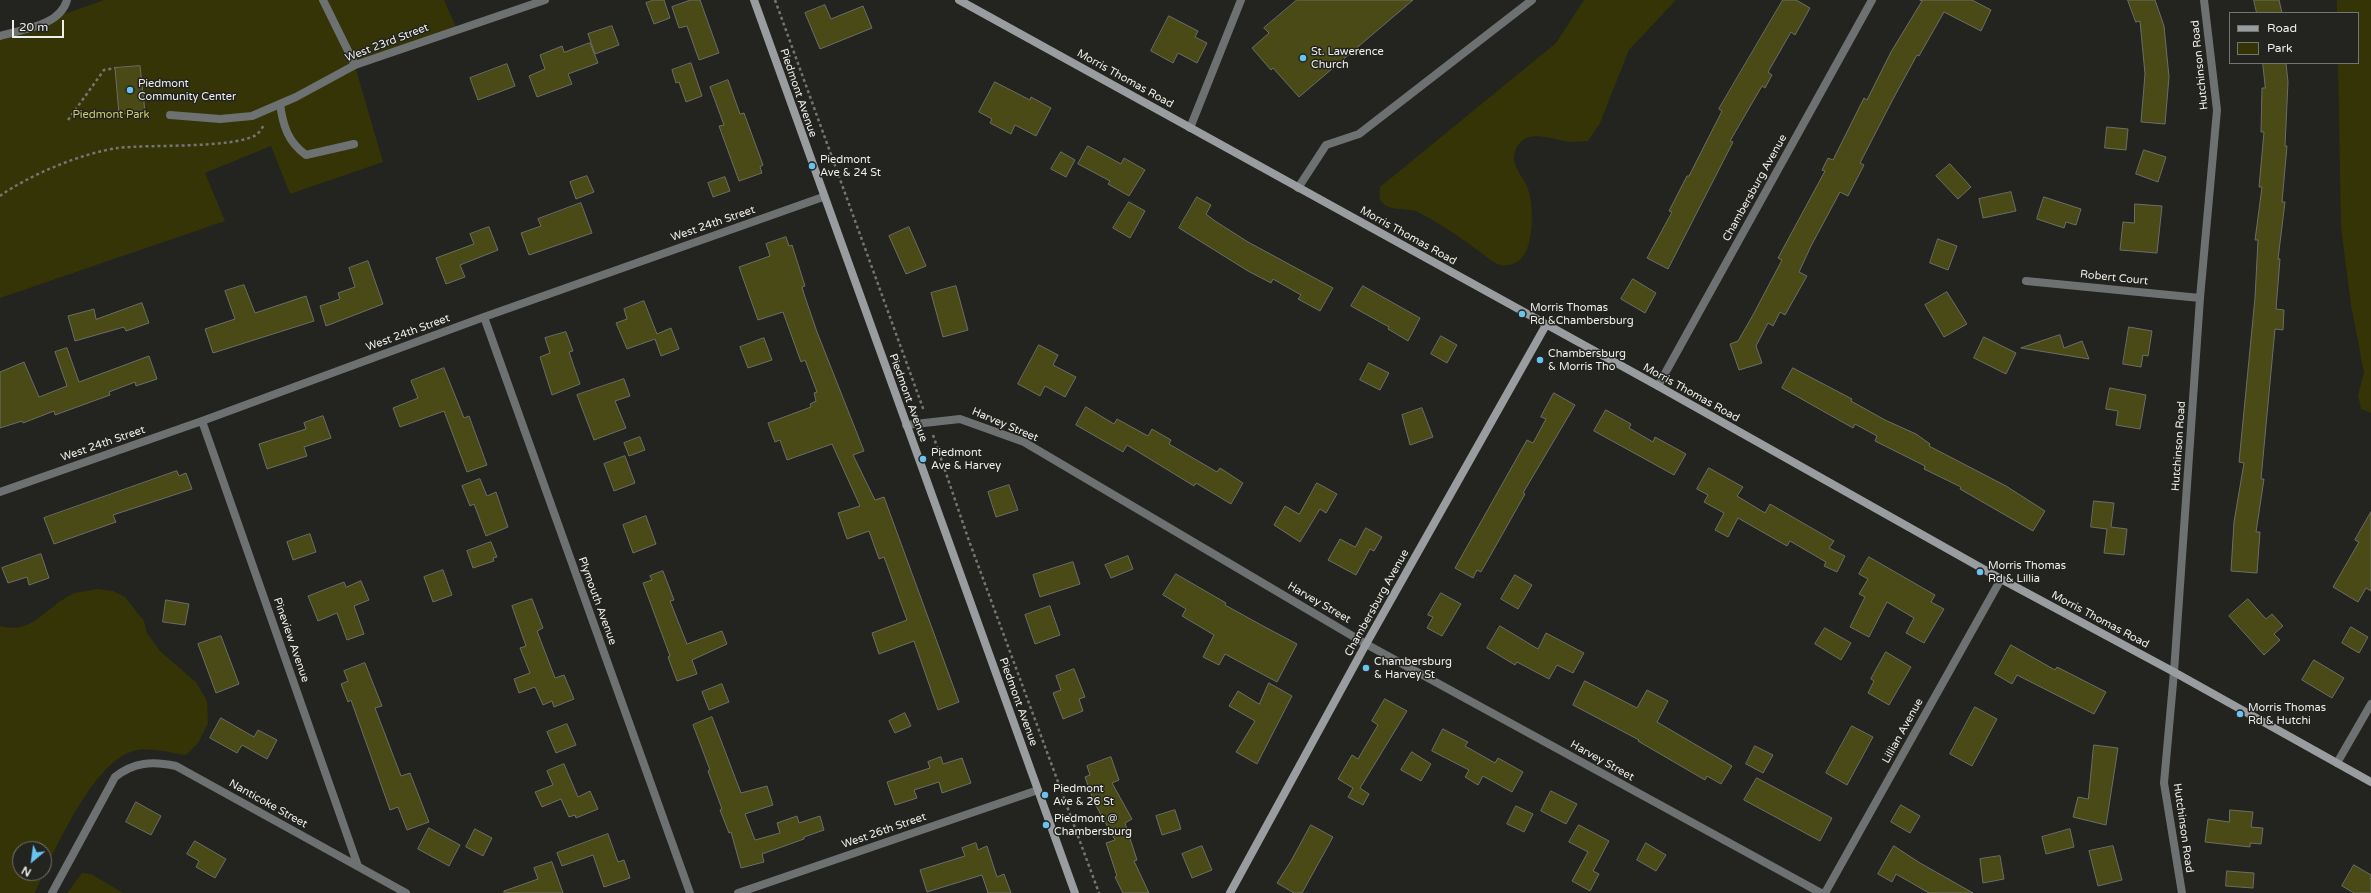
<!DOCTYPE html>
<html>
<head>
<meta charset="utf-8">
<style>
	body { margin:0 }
	#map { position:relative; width:2371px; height:893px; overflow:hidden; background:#23231f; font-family:"Varela Round",sans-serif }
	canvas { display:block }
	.legend { position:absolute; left:2229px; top:12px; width:130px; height:52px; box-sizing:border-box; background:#23231f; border:1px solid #747470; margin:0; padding:5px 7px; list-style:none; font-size:12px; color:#ededea }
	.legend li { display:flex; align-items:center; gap:8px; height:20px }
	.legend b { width:20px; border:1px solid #747470 }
	.north { position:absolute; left:12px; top:841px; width:40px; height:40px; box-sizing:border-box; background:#23231f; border:1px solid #747470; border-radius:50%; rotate:209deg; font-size:11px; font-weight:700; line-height:16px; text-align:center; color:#ededea }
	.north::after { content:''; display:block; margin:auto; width:14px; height:18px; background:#67c4f0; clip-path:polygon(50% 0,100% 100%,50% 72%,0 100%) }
	.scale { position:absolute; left:12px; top:20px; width:52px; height:18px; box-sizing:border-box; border:2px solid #ededea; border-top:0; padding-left:5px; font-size:12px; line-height:14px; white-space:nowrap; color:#ededea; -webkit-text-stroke:3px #23231f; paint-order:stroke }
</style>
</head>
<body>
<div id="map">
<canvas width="2371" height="893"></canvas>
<ul class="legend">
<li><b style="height:5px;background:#999d9f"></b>Road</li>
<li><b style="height:11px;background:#343407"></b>Park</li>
</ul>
<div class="north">N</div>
<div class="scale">20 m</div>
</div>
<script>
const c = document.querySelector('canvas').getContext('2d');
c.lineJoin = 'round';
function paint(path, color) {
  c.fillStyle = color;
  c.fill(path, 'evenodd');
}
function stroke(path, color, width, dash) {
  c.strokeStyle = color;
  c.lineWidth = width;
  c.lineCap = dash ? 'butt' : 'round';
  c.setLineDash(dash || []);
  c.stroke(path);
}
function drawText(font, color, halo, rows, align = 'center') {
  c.font = font + ' "Varela Round",sans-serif';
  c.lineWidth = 3;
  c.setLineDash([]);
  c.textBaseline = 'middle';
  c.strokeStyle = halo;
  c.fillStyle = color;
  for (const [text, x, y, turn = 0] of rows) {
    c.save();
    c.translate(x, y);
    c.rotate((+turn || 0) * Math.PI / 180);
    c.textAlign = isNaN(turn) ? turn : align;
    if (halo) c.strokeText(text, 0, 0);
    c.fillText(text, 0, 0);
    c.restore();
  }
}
paint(new Path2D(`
	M104,0H444L457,29L355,66L383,162L290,194L271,146L205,173L225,221L0,298V37Z
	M1584,0H1676L1629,50L1600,123L1588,141C1582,141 1576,142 1570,142C1557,141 1535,131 1523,140C1517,145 1514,151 1514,159C1515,170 1524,178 1528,189C1534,206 1535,252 1517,262C1501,271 1492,261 1480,252C1463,239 1446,228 1427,217C1423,215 1420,213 1416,211C1407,208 1385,212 1380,199C1379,196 1380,190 1380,187L1556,43Z
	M2337,0H2371V413L2361,409L2358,395L2364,373L2351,305L2341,227L2338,63H2358V13H2337Z
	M97,589L113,591L125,597L144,621L147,633L161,652L196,682L207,701L208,723L198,743L186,755C170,753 154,748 138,750C94,756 52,856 35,893H0V626C34,635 45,606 73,594C80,591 89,591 97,589ZM20,849H44V873H20Z
	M82,873L91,874L123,893H67Z`), '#343407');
const building = new Path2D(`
	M654,0H664L670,18L654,24L646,3Z
	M691,0H700L719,53L699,60L687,26L679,28L672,7Z
	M1297,0H1413L1299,97L1273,68L1271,70L1252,48L1269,33L1264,28Z
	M1783,0H1796L1810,8L1795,35L1791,32L1768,72L1772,75L1765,88L1762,86L1730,141L1733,142L1668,269L1647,258L1672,212L1669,211L1687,176H1689L1722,111L1719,109Z
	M1920,0H1972L1991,10L1981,31L1944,12L1919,56L1917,55L1893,99L1860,163L1864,165L1848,196L1840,192L1811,246L1799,272L1807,276L1785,315L1780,312L1773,326L1768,323L1756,346L1762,363L1739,370L1730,344L1738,341L1753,315L1782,260L1778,258L1825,171L1822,170L1828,158L1833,160L1864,98L1867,100L1891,52L1922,1Z
	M2128,0H2155L2164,26L2169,77L2165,124L2141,122L2145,74L2140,21L2136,22Z
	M2254,0H2279L2282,13H2257Z
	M825,5L831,19L863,6L872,28L820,49L805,13Z
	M1169,16L1198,31L1195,37L1207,43L1197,63L1178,53L1173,63L1151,51Z
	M612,26L619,45L595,54L588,34Z
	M590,43L598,63L568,74L572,84L537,97L529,76L545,69L540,55L562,46L564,52Z
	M691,63L702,96L686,102L679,82L676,83L672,70Z
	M2263,63H2286L2288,82L2285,146H2287L2282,202H2285L2278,259H2280L2276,309L2284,310L2283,330L2275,329L2261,479H2264L2256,532H2260L2257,573L2231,571L2234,522L2244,463L2239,462L2255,298L2258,240H2255L2262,187H2259L2264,132H2261L2262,88H2265Z
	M507,64L515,86L478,100L470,78Z
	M140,66L145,112L119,114L115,68Z
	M728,80L740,114L744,113L763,165L760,167L762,173L739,181L719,126L724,125L710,87Z
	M995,82L1030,100L1031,97L1051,108L1036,136L1015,125L1011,134L990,123L992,119L979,112Z
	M2107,127L2128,129L2126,150L2105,148Z
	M1088,146L1121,164L1124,158L1145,170L1129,196L1108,184L1110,181L1078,164Z
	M2144,150L2166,157L2158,182L2136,174Z
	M1061,152L1075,160L1066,177L1051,169Z
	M1950,164L1971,187L1958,199L1936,176Z
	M587,176L594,192L576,199L570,182Z
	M725,177L730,191L713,197L708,183Z
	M2011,192L2016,211L1983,218L1979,199Z
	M1197,197L1211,205L1206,214L1215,221L1248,242L1333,288L1320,311L1298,299L1301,295L1273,279L1271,283L1248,271L1179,228Z
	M2044,197L2081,209L2076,225L2066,222L2064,228L2037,219Z
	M1129,202L1145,211L1130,238L1113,228Z
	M581,203L592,233L529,255L521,233L541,226L538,219Z
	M2135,204L2162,206L2157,253L2120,250L2123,222L2134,223Z
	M489,227L498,250L460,265L465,277L446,284L436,258L474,244L470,234Z
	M909,227L926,266L906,274L889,236Z
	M786,237L789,246L792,245L805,286L802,287L804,294L817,332L864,451L853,455L875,500L884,497L959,702L938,710L914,641L879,654L872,633L907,620L884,557L879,559L869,531L847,539L838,513L860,506L832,444L787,460L780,440L775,442L768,423L811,407L810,404L816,401L814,393L817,392L805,360L801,362L783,312L758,320L739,267L770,256L766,244Z
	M1938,239L1957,246L1948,270L1930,263Z
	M368,261L383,304L326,326L320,306L340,299L338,293L355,287L349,268Z
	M1633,279L1656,293L1645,313L1621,299Z
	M244,285L255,313L306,296L314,321L213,353L205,329L235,319L225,291Z
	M956,286L968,330L943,337L931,293Z
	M1363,286L1420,318L1408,341L1388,329L1389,327L1351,306Z
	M1947,292L1967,324L1944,337L1925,305Z
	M644,301L657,334L671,328L679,349L661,356L655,339L627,349L616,323L627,319L624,309Z
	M142,303L149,323L126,331L124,327L75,341L68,316L94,309L96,319Z
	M2129,327L2152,331L2148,356L2143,355L2141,367L2123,364Z
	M566,332L573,351L569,352L580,384L552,395L540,357L550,353L545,338Z
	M2060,335L2064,348L2082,341L2089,359L2021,348Z
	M1441,336L1457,345L1447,363L1431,354Z
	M1984,337L2016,353L2006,374L1974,358Z
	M764,338L772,360L748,368L740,347Z
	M1039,345L1058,355L1053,365L1076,377L1065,397L1045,386L1040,396L1018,384Z
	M67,348L79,382L149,356L157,379L136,386L135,382L109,392L110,395L55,415L54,411L23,423L22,421L0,428V372L24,362L39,397L67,386L55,352Z
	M1369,363L1389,373L1380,390L1360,380Z
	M444,368L464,418L469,416L487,465L467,472L444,411L400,427L393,408L418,398L411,381Z
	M1793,368L1852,399L1851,401L1885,420L1916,434L1930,444L1929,446L2006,486L2045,511L2033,531L1960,489L1961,487L1924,469L1925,466L1875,441L1877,436L1855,424L1853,428L1782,388Z
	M624,379L630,396L615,401L626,428L594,440L577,395Z
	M2110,388L2146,395L2140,429L2116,425L2118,411L2106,409Z
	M1554,393L1575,405L1523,493L1525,494L1481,572L1477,570L1473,578L1455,568L1527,440L1533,443L1546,419L1541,417Z
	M1086,407L1114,424L1117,419L1148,436L1152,429L1171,440L1169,444L1217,472L1220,468L1243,483L1231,504L1196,483L1194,486L1127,445L1123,452L1076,425Z
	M1422,408L1433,437L1410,445L1402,415Z
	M1606,410L1631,424L1629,428L1653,442L1655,437L1686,454L1674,475L1594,431Z
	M323,416L331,438L304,447L307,456L267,469L259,444L306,429L304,423Z
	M640,437L645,450L629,456L624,443Z
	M625,456L635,483L614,491L604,464Z
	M1709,468L1743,487L1737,496L1765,513L1770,504L1834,541L1829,548L1845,556L1837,572L1824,566L1826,562L1790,541L1787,546L1738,518L1728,537L1715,530L1724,513L1704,502L1708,495L1697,489Z
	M177,471L179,476L186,473L192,489L113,515L116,522L54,544L44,518Z
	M480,479L487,496L496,492L508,527L486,536L474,504L470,506L462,486Z
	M1317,483L1337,494L1326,513L1320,509L1300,542L1274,525L1285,506L1299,514Z
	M1009,485L1018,510L996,517L988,492Z
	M2094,501L2114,503L2111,527L2127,529L2124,555L2104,553L2107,529L2091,527Z
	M2371,512V591L2366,588L2358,602L2333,587L2359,542L2355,540Z
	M646,516L656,544L633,553L623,525Z
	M1366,528L1382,537L1374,551L1370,549L1356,575L1328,560L1340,539L1355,547Z
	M310,534L316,552L293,560L287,542Z
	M491,542L497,557L493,558L494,561L473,568L467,551Z
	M41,554L49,578L29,585L27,577L8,583L2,568Z
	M1128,556L1133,569L1111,578L1105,565Z
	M1869,557L1935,595L1931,602L1944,609L1924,643L1906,633L1914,618L1887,602L1869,637L1850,627L1865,597L1859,594L1868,579L1859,574Z
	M1073,562L1080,584L1040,597L1033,575Z
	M443,570L452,595L433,602L424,577Z
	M663,571L674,600L670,601L687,644L722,631L727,644L692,660L697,674L677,681L668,657L670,656L643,583L652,580L650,576Z
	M1176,574L1226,603L1225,605L1263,626L1297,644L1277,682L1225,654L1219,665L1203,657L1214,635L1182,616L1186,609L1163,595Z
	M1515,575L1532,585L1518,609L1501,599Z
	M361,581L369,600L354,606L364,634L347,640L337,613L318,621L308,596L344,582L346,587Z
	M1441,593L1461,604L1442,636L1427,628L1433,617L1428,615Z
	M532,599L543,628L537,631L555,678L564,675L574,699L554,707L552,701L543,705L535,687L519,693L514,679L530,673L520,648L526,646L512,606Z
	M2248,599L2266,619L2272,614L2283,626L2274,634L2280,640L2264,655L2229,616Z
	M166,600L189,604L185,625L163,622Z
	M1050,606L1060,635L1035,644L1025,615Z
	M1500,626L1538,649L1546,633L1584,653L1573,673L1557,665L1549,679L1517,662L1515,665L1487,648Z
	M2351,627L2368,637L2359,653L2342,643Z
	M1825,628L1851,643L1841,660L1815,644Z
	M221,636L239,684L216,693L198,644Z
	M2011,645L2055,670L2057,667L2106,692L2094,714L2017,675L2012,684L1995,674Z
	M1886,652L1911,667L1889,705L1868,693L1874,681L1871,679Z
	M2314,660L2344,678L2332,698L2302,680Z
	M365,663L382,706L375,708L401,776L410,773L429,822L407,830L398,807L390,810L351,700L348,702L341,684L348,681L344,671Z
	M1074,669L1085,697L1079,699L1083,711L1063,719L1053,693L1061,690L1056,676Z
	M1585,681L1637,708L1647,690L1668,701L1657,722L1732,766L1721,784L1707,776L1705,780L1638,741L1639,740L1573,705Z
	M1269,683L1292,696L1257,764L1236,752L1255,721L1229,706L1238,691L1259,704Z
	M722,684L729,702L709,710L702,692Z
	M1385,699L1407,711L1360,788L1369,794L1363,805L1348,797L1353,788L1338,779L1352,755L1358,759L1378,725L1372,721Z
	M1975,707L1997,719L1972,766L1950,754Z
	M905,713L911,726L895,733L889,721Z
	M712,717L741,793L767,786L773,805L745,814L755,840L780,833L777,823L797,816L799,823L820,816L824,830L804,837V839L762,854L764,862L741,868L731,832L729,833L720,810L722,809L708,771L710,770L693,725Z
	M221,718L254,737L258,730L277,740L267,759L242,745L237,753L210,738Z
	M567,724L576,745L556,753L547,732Z
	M1852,726L1873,737L1847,785L1826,773Z
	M1443,729L1468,742L1465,746L1495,763L1498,758L1523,772L1512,792L1483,776L1478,785L1465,777L1469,770L1432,751Z
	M2094,745L2118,748L2106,825L2073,817L2078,797L2088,799Z
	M1755,746L1773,755L1763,773L1746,764Z
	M1412,752L1431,764L1421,781L1401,770Z
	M941,757L943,764L962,758L971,783L942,793L939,782L914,790L917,798L895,805L887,782L930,768L928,762Z
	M1111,757L1119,780L1112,783L1132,819L1125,823L1137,860L1134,861L1149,893H1123L1115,877L1117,876L1106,843L1115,840L1094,802L1085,777L1090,775L1087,766Z
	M564,764L578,797L590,791L598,809L576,818L575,815L569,817L561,799L542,807L535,792L553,785L547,771Z
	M1757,778L1832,818L1820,841L1744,800Z
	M1551,791L1577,804L1566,824L1541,811Z
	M136,802L161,816L151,835L126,822Z
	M1901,805L1920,816L1910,833L1891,822Z
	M1516,806L1533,814L1524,832L1507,824Z
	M1175,810L1181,829L1162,835L1156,816Z
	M2230,810L2253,812L2251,827L2263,828L2261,844L2250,843V847L2205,842L2208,819L2229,822Z
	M1311,825L1333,837L1302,893H1294L1277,883L1291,861Z
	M1579,825L1609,841L1593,871L1599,874L1590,891L1572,881L1588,852L1569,842Z
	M429,828L460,845L449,866L418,849Z
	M475,829L492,838L483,856L466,847Z
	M2070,829L2074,847L2046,854L2042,837Z
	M608,834L618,862L624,860L630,878L604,887L593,855L562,866L557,853Z
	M195,841L226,859L215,878L196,867L199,861L187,854Z
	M976,843L978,850L987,846L997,877L1004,874L1011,893H988L982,875L927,892L920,870L965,856L962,848Z
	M1646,843L1666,855L1656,871L1637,860Z
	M1202,846L1212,870L1192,878L1182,854Z
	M1894,846L1920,863L1973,893H1929L1896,874L1892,882L1878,874Z
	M2113,846L2122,880L2098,886L2089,851Z
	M2000,856L2004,879L1983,883L1980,859Z
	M552,862L563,893H504V891L538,879L534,868Z
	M2354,865L2371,875V893H2354L2342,886Z
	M2227,871L2254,873L2253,888L2226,886Z`);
paint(building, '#494a16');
stroke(building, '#6d6d68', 1);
stroke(new Path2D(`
	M775,0L924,411
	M68,120L104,70L115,68
	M0,196C29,175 82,153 118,148C150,144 231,149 256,135C259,133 262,128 264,125
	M933,435L968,538L1099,893`), '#757571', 2.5, [3, 3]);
stroke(new Path2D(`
	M323,0L355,65
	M280,104C283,126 288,142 306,155L354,144
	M1190,128L1241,0
	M1298,188L1326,145L1359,134L1532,0`), '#6e7172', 8);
stroke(new Path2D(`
	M0,36C23,29 60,26 67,0
	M170,115L220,119L252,116L296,97L355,65L545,0
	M2026,281L2200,298
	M484,317L690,893
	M1658,386L1872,0
	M202,421L358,866
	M906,425L960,419L1024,442L1366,644L1821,893
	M0,492L202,421L484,317L823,197
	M2337,763L2371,704
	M52,893L115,777C134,762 152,761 176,766L406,893
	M738,893L1038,790
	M1825,893L2001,579
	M2182,893L2164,783L2174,672L2200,298L2217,110L2204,0`), '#6e7172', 8);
stroke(new Path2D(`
	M754,0L1075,893
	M959,0L1658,386L2001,579L2174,672L2371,782
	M1230,893L1366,644L1546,325`), '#999d9f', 8);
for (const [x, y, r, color] of [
	[1303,58,4,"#67c4f0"],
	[130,90,4,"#67c4f0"],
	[812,166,4,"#67c4f0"],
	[1522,314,4,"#67c4f0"],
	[1540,360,4,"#67c4f0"],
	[923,459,4,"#67c4f0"],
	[1980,572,4,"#67c4f0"],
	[1366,668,4,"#67c4f0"],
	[2240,714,4,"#67c4f0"],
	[1045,795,4,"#67c4f0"],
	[1046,825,4,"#67c4f0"]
]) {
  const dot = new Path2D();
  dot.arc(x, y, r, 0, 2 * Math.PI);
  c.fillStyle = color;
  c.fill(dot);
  stroke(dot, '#23231f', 1.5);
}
drawText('11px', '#ededea', '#23231f', [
	["West 23rd Street",387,43,-21],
	["Hutchinson Road",2200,65,-96],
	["Morris Thomas Road",1125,79,29],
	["Piedmont Avenue",798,93,71],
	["Chambersburg Avenue",1755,188,-61],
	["West 24th Street",713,224,-19],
	["Morris Thomas Road",1408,236,29],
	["Robert Court",2114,278,6],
	["West 24th Street",408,333,-20],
	["Morris Thomas Road",1691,393,29],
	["Piedmont Avenue",908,398,70],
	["Harvey Street",1005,425,23],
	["West 24th Street",103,444,-19],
	["Hutchinson Road",2179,446,-86],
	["Plymouth Avenue",597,601,70],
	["Harvey Street",1319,603,30],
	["Chambersburg Avenue",1377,603,-61],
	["Morris Thomas Road",2100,620,28],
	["Pineview Avenue",291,640,71],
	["Piedmont Avenue",1018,702,70],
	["Lillian Avenue",1903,731,-61],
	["Harvey Street",1602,761,29],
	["Nanticoke Street",268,804,29],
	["Hutchinson Road",2183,828,82],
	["West 26th Street",884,831,-19]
]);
drawText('11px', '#ededea', '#23231f', [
	["St. Lawerence",1311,52],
	["Church",1311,65],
	["Piedmont",138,84],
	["Community Center",138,97],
	["Piedmont",820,160],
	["Ave & 24 St",820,173],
	["Morris Thomas",1530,308],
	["Rd &Chambersburg",1530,321],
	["Chambersburg",1548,354],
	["& Morris Tho",1548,367],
	["Piedmont",931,453],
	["Ave & Harvey",931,466],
	["Morris Thomas",1988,566],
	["Rd & Lillia",1988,579],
	["Chambersburg",1374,662],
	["& Harvey St",1374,675],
	["Morris Thomas",2248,708],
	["Rd & Hutchi",2248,721],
	["Piedmont",1053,789],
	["Ave & 26 St",1053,802],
	["Piedmont @",1054,819],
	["Chambersburg",1054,832]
], 'left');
drawText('11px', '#cacc6c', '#23231f', [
	["Piedmont Park",111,115]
]);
</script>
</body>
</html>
